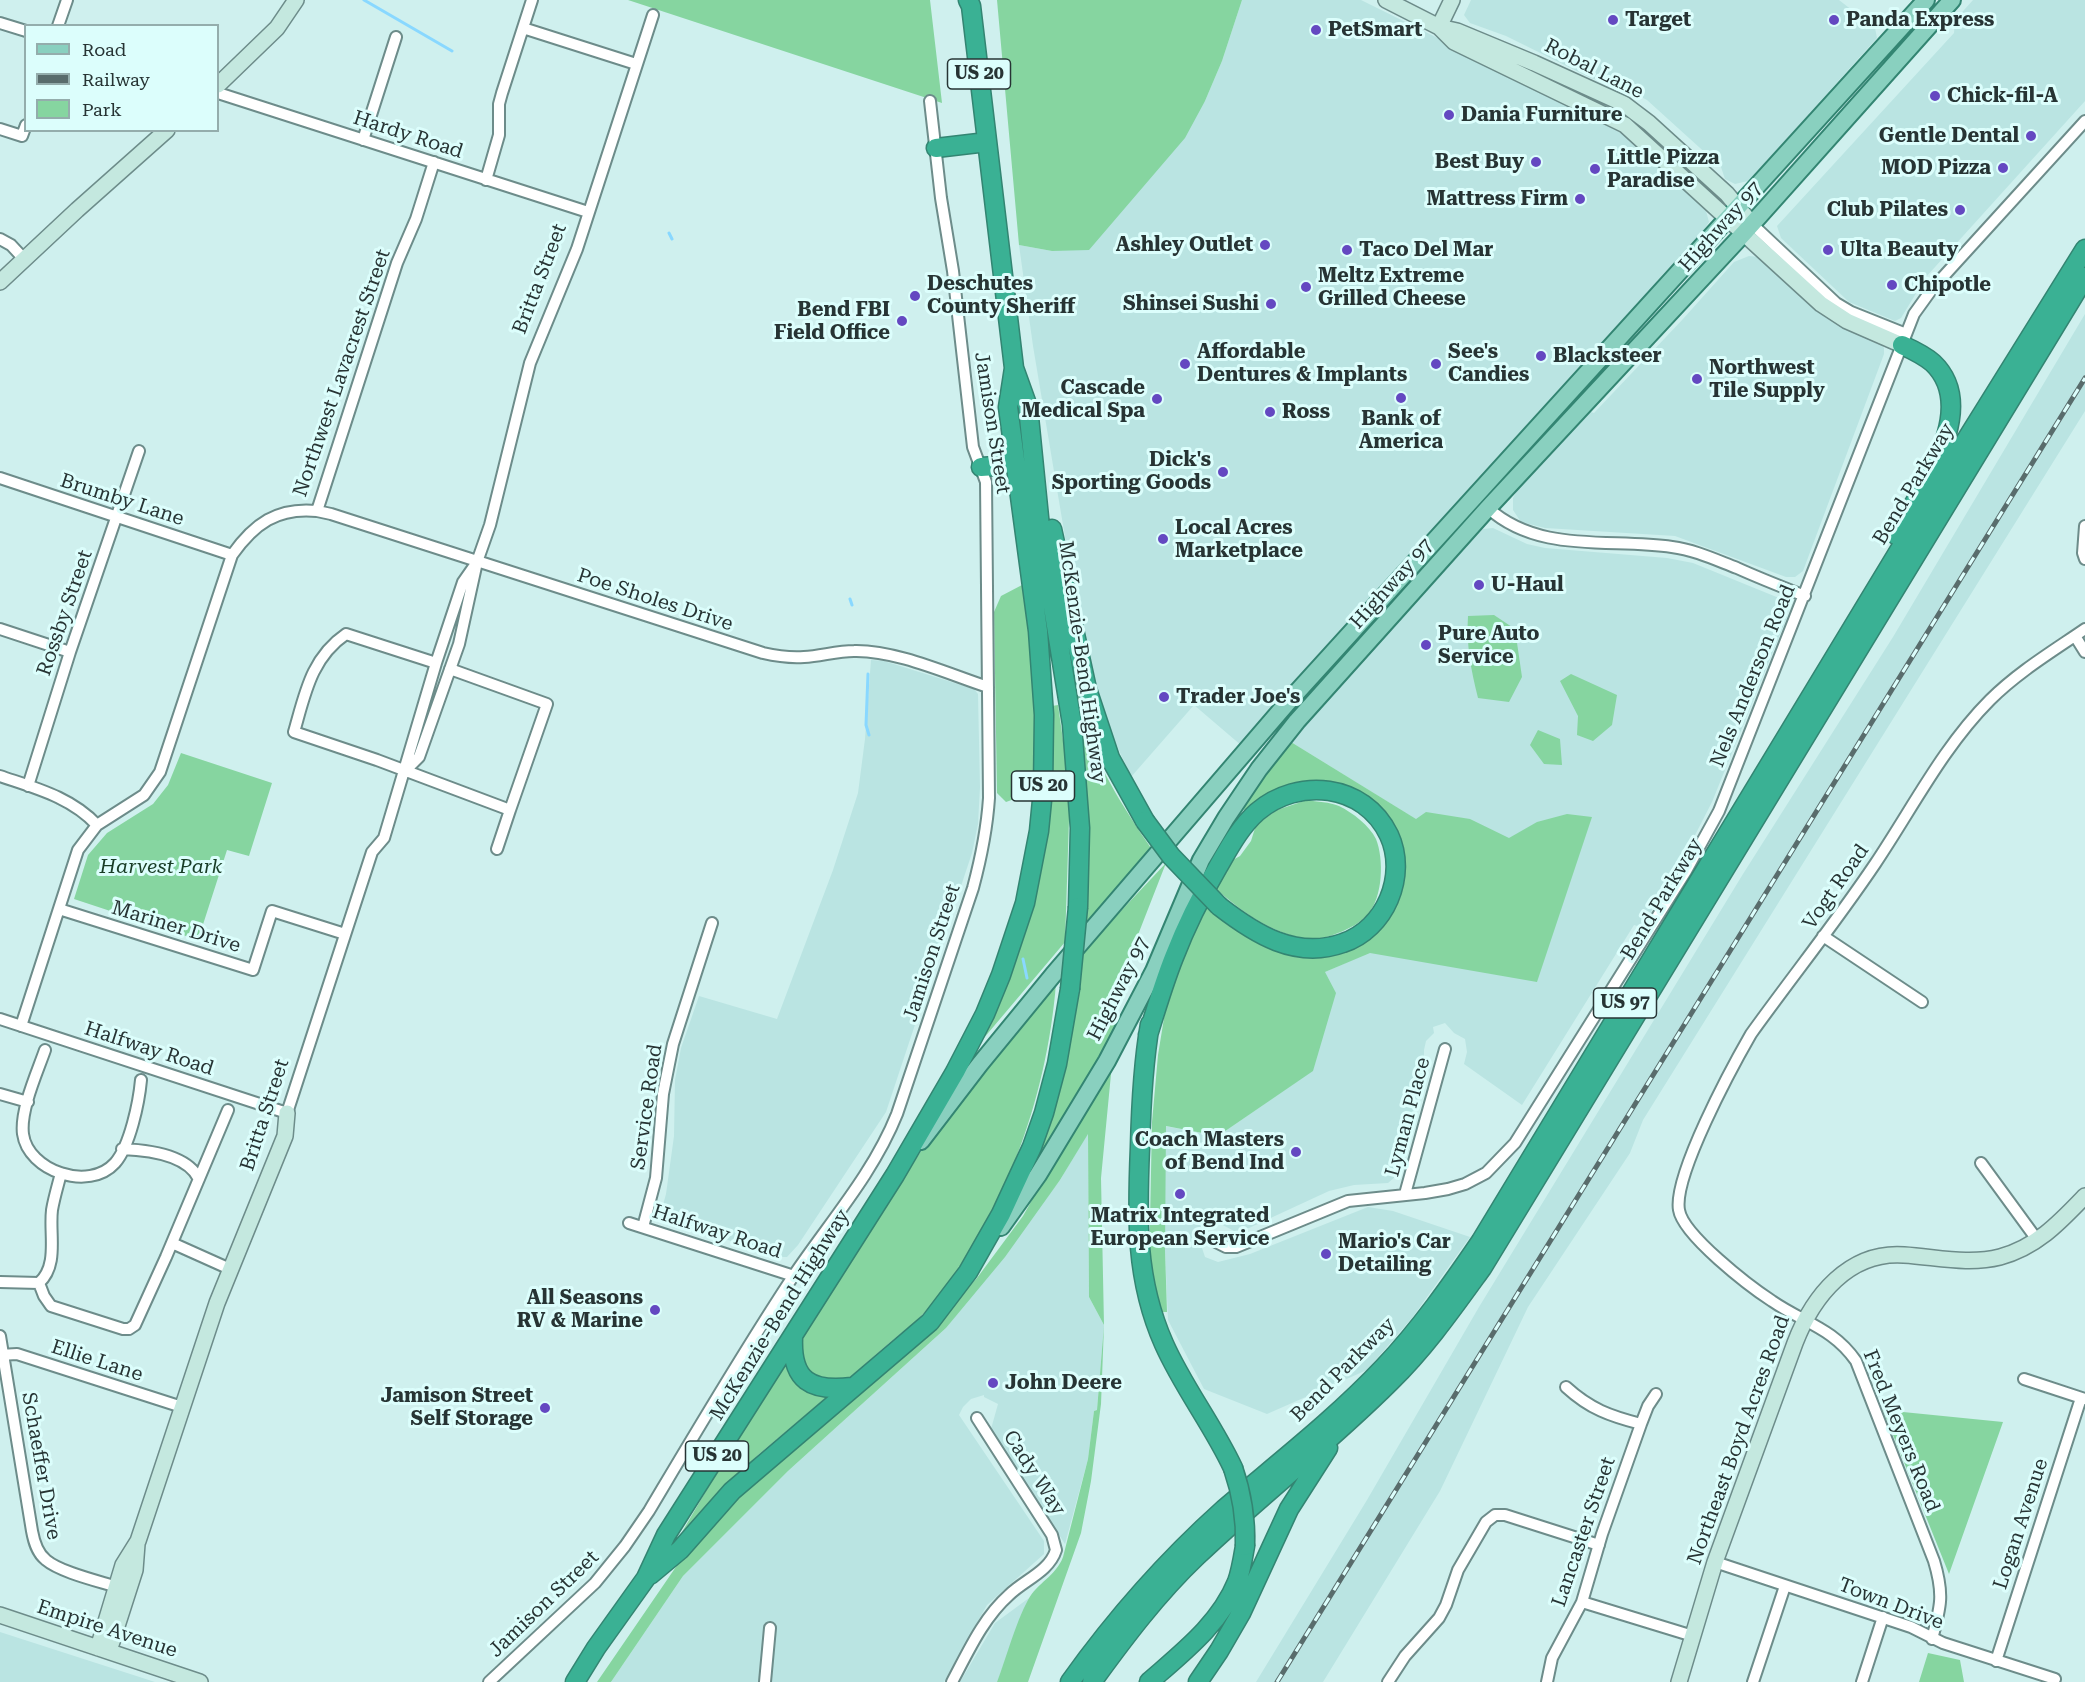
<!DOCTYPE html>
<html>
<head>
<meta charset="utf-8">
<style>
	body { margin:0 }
	#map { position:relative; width:2085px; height:1682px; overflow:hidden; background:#cff0ee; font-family:"Roboto Serif",serif }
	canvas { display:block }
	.legend { position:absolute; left:24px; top:24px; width:195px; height:108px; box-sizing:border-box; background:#dcfefc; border:2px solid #94adac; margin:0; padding:8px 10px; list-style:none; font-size:18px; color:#273434 }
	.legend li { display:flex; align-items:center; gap:12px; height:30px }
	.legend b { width:30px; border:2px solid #94adac }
</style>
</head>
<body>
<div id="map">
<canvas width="2085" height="1682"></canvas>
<ul class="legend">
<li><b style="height:8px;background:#89d0bf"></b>Road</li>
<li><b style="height:8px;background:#596c6c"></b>Railway</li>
<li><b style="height:16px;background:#86d5a0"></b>Park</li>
</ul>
</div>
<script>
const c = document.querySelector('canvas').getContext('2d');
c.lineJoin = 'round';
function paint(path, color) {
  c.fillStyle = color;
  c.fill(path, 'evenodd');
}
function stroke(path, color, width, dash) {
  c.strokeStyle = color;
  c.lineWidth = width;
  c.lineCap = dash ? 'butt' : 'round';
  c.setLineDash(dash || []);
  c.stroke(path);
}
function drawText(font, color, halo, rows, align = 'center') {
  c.font = font + ' "Roboto Serif",serif';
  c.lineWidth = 6;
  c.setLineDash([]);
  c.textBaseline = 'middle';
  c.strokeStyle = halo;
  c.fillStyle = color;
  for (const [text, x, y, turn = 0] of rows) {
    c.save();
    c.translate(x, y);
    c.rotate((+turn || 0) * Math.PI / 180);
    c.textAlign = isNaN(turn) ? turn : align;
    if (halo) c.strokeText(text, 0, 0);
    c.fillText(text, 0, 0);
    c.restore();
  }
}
paint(new Path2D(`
	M1242,0H1361L1597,117L1619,131L1660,167L1706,211L1709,222L1698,239L1663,274L1643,299L1485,473L1242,746L1194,705L1131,777L1090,686L1033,346L1019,245L1052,251L1205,101L1222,61Z
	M1471,0H1839L1875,28L1877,38L1755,174L1748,181L1735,184L1725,179L1721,167L1647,100L1622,87L1591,78L1506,36L1470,23L1464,15Z
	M1973,0H2085V101L1926,277L1901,318L1895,321L1849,302L1781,238L1777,226L1954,33L1955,20Z
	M1749,256L1759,257L1825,317L1880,342L1884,348V354L1803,571L1795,577H1786L1675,536L1545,528L1521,522L1513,510V498L1517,490L1591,412L1594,413L1683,319L1734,262Z
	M2085,314V411L1643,1120L1630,1153L1528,1307L1440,1491L1323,1682H1256L1367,1500L1479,1307L1743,874L1893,637Z
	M1493,528L1527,544L1545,548L1667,558L1693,563L1779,598L1787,605V617L1712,802L1692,841L1656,901L1644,928L1634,925L1522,1105L1464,1064L1467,1052L1465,1039L1454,1033L1445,1023L1433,1027L1434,1033L1426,1041L1424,1050V1057L1428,1065L1423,1080L1418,1079L1415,1091L1420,1093L1396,1176L1388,1183L1354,1185L1329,1191L1249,1228L1234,1231L1217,1222L1204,1233L1200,1242L1205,1257L1218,1262L1250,1254L1368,1207L1393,1211L1470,1237L1412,1318L1367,1370L1267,1414L1204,1389L1168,1320L1165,1250V1126L1218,1136L1312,1071L1325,972L1370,952L1425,825L1291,742L1391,629L1483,529Z
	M871,660L884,661L974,689L978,694L980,787L978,824L972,853L886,1112L798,1245L787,1257H781L669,1221L662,1217L661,1212L666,1194L674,1136L675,1080L681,1048L699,996L777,1019L833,870L858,793L865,739Z
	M1088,1133L1089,1297L1104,1325L1097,1410L1094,1411L1088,1459L1065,1544L991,1429L998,1404L984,1397V1395L971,1399L963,1407L959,1415L1044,1541V1554L987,1605L944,1682H770L775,1627L765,1624L759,1682H611L683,1576L788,1471L946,1328L1060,1180Z
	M1029,1598L997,1682H960L995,1623Z
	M0,1632L155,1682H0Z`), '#bae4e2');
paint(new Path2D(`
	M628,0H930L942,103Z
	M997,0H1242L1222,61L1205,101L1185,138L1089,250L1052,251L1019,245Z
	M1022,585C1031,652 1041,720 1033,787L1020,797L1006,802L997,793L994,612L1001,596Z
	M1494,615L1515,629L1522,677L1509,702L1478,698C1471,670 1466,644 1468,616Z
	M1072,665C1077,688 1081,711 1088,733C1099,770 1129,816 1151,848L1084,926L1089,878L1081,813Z
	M1571,674L1617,695L1612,725L1593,741L1577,735L1578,716L1560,681Z
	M1058,705L1070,789L1065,942L978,1045L1021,930L1051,714L1052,706Z
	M1538,730L1560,739L1562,765L1544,764L1530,745Z
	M1291,742L1416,819L1426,812L1470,819L1509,838L1537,822L1567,814L1592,817L1537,982L1370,953L1325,972L1336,993L1313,1071L1218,1136L1166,1126L1165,1250L1167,1312H1157L1149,1274L1152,1122L1158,1055L1165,1012L1181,964L1205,903L1232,927L1265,946L1293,953L1373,934C1392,881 1425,832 1363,796C1343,785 1324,779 1301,782C1276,786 1263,807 1244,810L1245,802Z
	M181,753L272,783L249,856L227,850L198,940L74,899L88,855L107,833L153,804L168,785Z
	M1307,800C1317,802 1330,802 1339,806C1353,813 1369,825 1376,839C1384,859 1383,897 1368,914C1360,923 1349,929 1338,933C1327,938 1314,940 1302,938C1268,931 1241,911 1215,888L1231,861L1240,856L1251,841L1256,825L1277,810Z
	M1166,863L1127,963L1119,991L1101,1178L1104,1325L1101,1404L1091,1481L1081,1533L1028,1682H997C1007,1656 1015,1624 1028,1600C1037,1583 1056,1576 1063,1557L1088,1459L1094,1411L1097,1410L1104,1325L1089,1297L1088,1134L1060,1180L1005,1257L946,1328L788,1471L683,1576L611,1682H597L693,1542L750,1487L936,1322L977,1278L1023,1216L1045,1177L1011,1216L1030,1165L1074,961Z
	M1056,983C1047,1099 1002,1225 924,1313C917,1321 908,1328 900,1334C882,1349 865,1364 848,1379L837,1383L807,1375L798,1342L925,1145Z
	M784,1358C793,1383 804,1387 828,1396L758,1455L682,1532Z
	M1883,1410L2003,1422L1949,1574Z
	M1928,1653L1960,1660L1964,1682H1919Z`), '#86d5a0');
stroke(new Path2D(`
	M364,0L452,51
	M669,233L672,239
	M850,599L852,605
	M868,674L866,725L869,735
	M1023,959L1027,978`), '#89d8ff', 3);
const street = new Path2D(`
	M0,23L26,31
	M58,26L67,0
	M523,28L636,64
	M218,93L588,212
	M0,129L22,136L26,125
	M363,140L396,37
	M486,180L499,135V104L502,93L532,0
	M1752,224L1836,303L1851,312L1906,334
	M0,239L11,245L24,259
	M0,478L232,555
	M1488,508C1539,554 1610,538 1672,547C1695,550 1716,560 1737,568C1759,578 1782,587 1805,596
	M317,511L331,514L763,653C776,656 790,658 804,657C821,656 837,651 854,651C896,650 948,674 988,687
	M2085,526L2083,553L2085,559
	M0,629L70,652
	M2075,636L2085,652
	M436,663L346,634C311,658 305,694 294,732L377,760L510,810L547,704L450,669
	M408,768L419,757L459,644L477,562L490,525L530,363L577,249L653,15
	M0,776C35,788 71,797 97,825
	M28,786L70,652L139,451
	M497,849L510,810
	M59,909L253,970L272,911L345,934
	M1823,936L1922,1002
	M0,1019L287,1113L372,852L384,838L436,663L463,582L477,562
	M21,1026L78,850L97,825L144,795L160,772L232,555C254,524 277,507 317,511L397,263L416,219L434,162
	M45,1050C37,1073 20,1110 23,1134C28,1171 89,1192 115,1163C130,1146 139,1102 141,1080
	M0,1094L28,1102
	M122,1149C147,1150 187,1154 199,1179
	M1981,1163L2038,1241
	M1405,1194L1445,1049
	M629,1223L794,1276
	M643,1227L656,1178L663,1094L673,1044L712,923
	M1216,1242L1226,1247H1236L1348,1201L1425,1193L1448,1189L1465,1184L1486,1173L1515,1143L1686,871L1719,811L1914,314L1932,289L2085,121
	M172,1243L230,1269
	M0,1282L39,1283C59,1265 49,1234 52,1210C54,1198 58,1185 61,1173
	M39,1283L44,1296L51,1306L123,1329H129L135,1325L166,1257L228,1110
	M0,1336L32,1531C34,1542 37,1553 46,1560C60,1572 98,1581 117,1587
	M0,1355L17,1354L182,1407
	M2024,1379L2085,1399
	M1566,1387C1590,1409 1610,1416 1641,1424
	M1715,1562L1911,1627L1943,1643L2055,1679
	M1582,1602L1693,1636
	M1932,1639C1941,1606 1944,1594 1934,1561L1856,1361C1833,1328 1804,1323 1772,1301C1749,1286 1683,1235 1679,1210C1673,1176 1732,1067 1751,1034C1792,977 1836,922 1875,864C1912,809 1943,747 1990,700C2018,672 2053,651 2085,629
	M1996,1661L2081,1398
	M489,1682L595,1583L625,1546L649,1511C696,1432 743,1352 794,1275C829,1223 873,1174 897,1114L973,888C981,858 987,829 989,798L986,482L973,447L953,271L941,198L930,101
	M765,1682L770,1628
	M952,1682C968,1652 983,1618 1009,1595C1024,1580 1049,1572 1056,1550L1052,1535L977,1418
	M1388,1682L1405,1656L1439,1618L1446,1605L1458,1570L1486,1522L1495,1515H1505L1599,1545
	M1547,1682L1552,1658L1582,1602L1602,1534L1641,1424L1648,1406L1656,1394
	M1753,1682L1785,1586
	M1862,1682L1883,1617`);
const secondary = new Path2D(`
	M1386,0L1439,27L1457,31L1534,63L1624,104L1649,123L1727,194L1752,224
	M1439,27L1454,42L1625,125L1821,304L1847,321L1902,345
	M1439,27L1452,0
	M218,85L277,28L296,0
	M0,282L77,210L167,130
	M0,1615L200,1682
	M98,1648L123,1565L138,1541L217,1303L285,1136L287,1113
	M109,1651L135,1570L137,1544
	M1679,1682L1715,1562L1795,1343C1813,1296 1849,1251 1904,1255C1937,1257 1968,1265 2000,1257C2037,1247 2060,1222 2085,1196`);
const primary = new Path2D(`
	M921,1141L980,1064L1053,975L1288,702L1926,0
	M1001,1227L1038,1175L1107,1061L1154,971L1201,860L1226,818L1259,769L1297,721L1385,623L1488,508L1744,233L1952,0`);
const highway = new Path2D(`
	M968,0L971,6L1014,368L1028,407L1040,527L1072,724L1080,828L1078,907
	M936,148L987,142
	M981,467L996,466L1014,461
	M1052,529L1087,689L1110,758L1145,821
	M1896,535C1920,490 1981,409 1933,363C1924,355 1913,350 1902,345
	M1150,1024C1143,1064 1141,1106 1140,1147C1137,1217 1135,1279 1164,1344C1183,1387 1213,1425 1233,1468
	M1148,1035C1156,1009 1164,982 1174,957C1186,926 1201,896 1218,867C1229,848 1240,827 1257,812C1298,777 1364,783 1389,835C1408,876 1385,929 1343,943C1296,960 1255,934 1219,906
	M793,1337C791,1381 811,1392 852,1387
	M650,1575L680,1550L732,1491L930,1322L968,1272L1001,1214L1032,1147L1044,1113L1057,1064L1070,989
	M575,1682L596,1648L646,1578L666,1535L895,1175L955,1072L985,1014L1001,975L1025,903L1039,831L1043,790L1044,715L1038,631L1008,407L1014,368
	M1070,1682C1115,1619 1166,1561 1224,1509C1278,1463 1335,1419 1384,1367C1420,1329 1451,1285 1481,1241L1968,437L2085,249
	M1092,1682C1124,1638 1157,1594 1197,1556C1260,1496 1329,1443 1390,1382C1425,1348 1453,1308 1482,1268L2085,277
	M1149,1682C1182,1653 1220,1624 1237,1582C1241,1571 1243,1558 1245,1546
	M1198,1682L1219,1651L1241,1613L1289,1509L1328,1448`);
stroke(street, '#6d8c8a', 14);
stroke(secondary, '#6d8c8a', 18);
stroke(primary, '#338572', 20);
stroke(highway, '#338572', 21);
stroke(street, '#fff', 10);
stroke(secondary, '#c4e8df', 15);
stroke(primary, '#89d0bf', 16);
stroke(highway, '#3ab194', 18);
const rail = new Path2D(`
	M1277,1682L2085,378`);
stroke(rail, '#596c6c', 5);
stroke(rail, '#dcfefc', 3, [9]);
const highwayBridge = new Path2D(`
	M1145,821L1171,856L1219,906
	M1070,989L1078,907
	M1233,1468C1242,1494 1246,1518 1245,1546`);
stroke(highwayBridge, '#338572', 21, []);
stroke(highwayBridge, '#3ab194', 18);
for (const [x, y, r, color] of [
	[1613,20,6,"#6448c1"],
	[1834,20,6,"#6448c1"],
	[1316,30,6,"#6448c1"],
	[1935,96,6,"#6448c1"],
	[1449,115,6,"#6448c1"],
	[2031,136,6,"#6448c1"],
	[1536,162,6,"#6448c1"],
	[2003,168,6,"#6448c1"],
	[1595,169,6,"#6448c1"],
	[1580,199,6,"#6448c1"],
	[1960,210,6,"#6448c1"],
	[1265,245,6,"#6448c1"],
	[1347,250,6,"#6448c1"],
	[1828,250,6,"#6448c1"],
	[1892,285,6,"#6448c1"],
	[1306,287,6,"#6448c1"],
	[915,296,6,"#6448c1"],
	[1271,304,6,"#6448c1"],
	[902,321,6,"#6448c1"],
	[1541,356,6,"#6448c1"],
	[1185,364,6,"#6448c1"],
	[1436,364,6,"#6448c1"],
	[1697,379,6,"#6448c1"],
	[1401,398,6,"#6448c1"],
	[1157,399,6,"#6448c1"],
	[1270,412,6,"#6448c1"],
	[1223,472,6,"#6448c1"],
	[1163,539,6,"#6448c1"],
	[1479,585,6,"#6448c1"],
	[1426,645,6,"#6448c1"],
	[1164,697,6,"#6448c1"],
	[1296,1152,6,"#6448c1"],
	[1180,1194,6,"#6448c1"],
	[1326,1254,6,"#6448c1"],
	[655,1310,6,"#6448c1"],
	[993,1383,6,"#6448c1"],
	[545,1408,6,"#6448c1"]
]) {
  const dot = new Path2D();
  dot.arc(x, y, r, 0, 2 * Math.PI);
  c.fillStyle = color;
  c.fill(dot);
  stroke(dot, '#dcfefc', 2);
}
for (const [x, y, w] of [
	[979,74,63],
	[1043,786,63],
	[1625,1003,63],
	[717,1456,63]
]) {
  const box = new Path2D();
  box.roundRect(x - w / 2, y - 15, w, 30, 4.5);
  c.fillStyle = '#dcfefc';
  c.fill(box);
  stroke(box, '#273434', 1.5);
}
drawText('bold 18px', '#273434', null, [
	["US 20",979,74],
	["US 20",1043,786],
	["US 97",1625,1003],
	["US 20",717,1456]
]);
drawText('bold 20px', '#273434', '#dcfefc', [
	["Target",1625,20],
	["Panda Express",1846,20],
	["PetSmart",1328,30],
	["Chick-fil-A",1947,96],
	["Dania Furniture",1461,115],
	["Gentle Dental",2019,136,"right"],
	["Little Pizza",1607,158],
	["Paradise",1607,181],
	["Best Buy",1524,162,"right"],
	["MOD Pizza",1991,168,"right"],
	["Mattress Firm",1568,199,"right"],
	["Club Pilates",1948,210,"right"],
	["Ashley Outlet",1253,245,"right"],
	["Taco Del Mar",1359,250],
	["Ulta Beauty",1840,250],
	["Meltz Extreme",1318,276],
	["Grilled Cheese",1318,299],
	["Deschutes",927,284],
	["County Sheriff",927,307],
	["Chipotle",1904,285],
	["Shinsei Sushi",1259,304,"right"],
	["Bend FBI",890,310,"right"],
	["Field Office",890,333,"right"],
	["Affordable",1197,352],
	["Dentures & Implants",1197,375],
	["See's",1448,352],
	["Candies",1448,375],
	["Blacksteer",1553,356],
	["Northwest",1709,368],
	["Tile Supply",1709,391],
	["Cascade",1145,388,"right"],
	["Medical Spa",1145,411,"right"],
	["Ross",1282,412],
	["Bank of",1401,419,"center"],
	["America",1401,442,"center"],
	["Dick's",1211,460,"right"],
	["Sporting Goods",1211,483,"right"],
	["Local Acres",1175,528],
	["Marketplace",1175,551],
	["U-Haul",1491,585],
	["Pure Auto",1438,634],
	["Service",1438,657],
	["Trader Joe's",1176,697],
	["Coach Masters",1284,1140,"right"],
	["of Bend Ind",1284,1163,"right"],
	["Matrix Integrated",1180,1216,"center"],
	["European Service",1180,1239,"center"],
	["Mario's Car",1338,1242],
	["Detailing",1338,1265],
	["All Seasons",643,1298,"right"],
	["RV & Marine",643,1321,"right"],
	["John Deere",1005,1383],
	["Jamison Street",533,1396,"right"],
	["Self Storage",533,1419,"right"]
], 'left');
drawText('20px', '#273434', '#dcfefc', [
	["Robal Lane",1594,69,27],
	["Hardy Road",408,135,18],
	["Highway 97",1721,227,-48],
	["Britta Street",540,279,-69],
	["Northwest Lavacrest Street",342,373,-71],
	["Jamison Street",992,423,81],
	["Bend Parkway",1914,484,-59],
	["Brumby Lane",122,500,18],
	["Highway 97",1392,584,-48],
	["Poe Sholes Drive",655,600,18],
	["Rossby Street",65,613,-71],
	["McKenzie-Bend Highway",1082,662,82],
	["Nels Anderson Road",1753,676,-68],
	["Vogt Road",1836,887,-55],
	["Bend Parkway",1662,899,-59],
	["Mariner Drive",176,927,17],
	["Jamison Street",932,953,-72],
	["Highway 97",1119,989,-63],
	["Halfway Road",149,1049,18],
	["Service Road",647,1107,-82],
	["Britta Street",265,1115,-72],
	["Lyman Place",1408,1117,-75],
	["Halfway Road",717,1232,18],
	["McKenzie-Bend Highway",780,1315,-58],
	["Ellie Lane",97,1361,18],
	["Bend Parkway",1343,1370,-45],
	["Fred Meyers Road",1901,1431,68],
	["Northeast Boyd Acres Road",1739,1440,-70],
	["Schaeffer Drive",41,1466,80],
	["Cady Way",1034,1473,57],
	["Logan Avenue",2021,1524,-72],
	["Lancaster Street",1584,1532,-71],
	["Jamison Street",544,1604,-44],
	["Town Drive",1891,1604,21],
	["Empire Avenue",107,1629,18]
]);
drawText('italic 20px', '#183d26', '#dcfefc', [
	["Harvest Park",161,867]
]);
</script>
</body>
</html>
